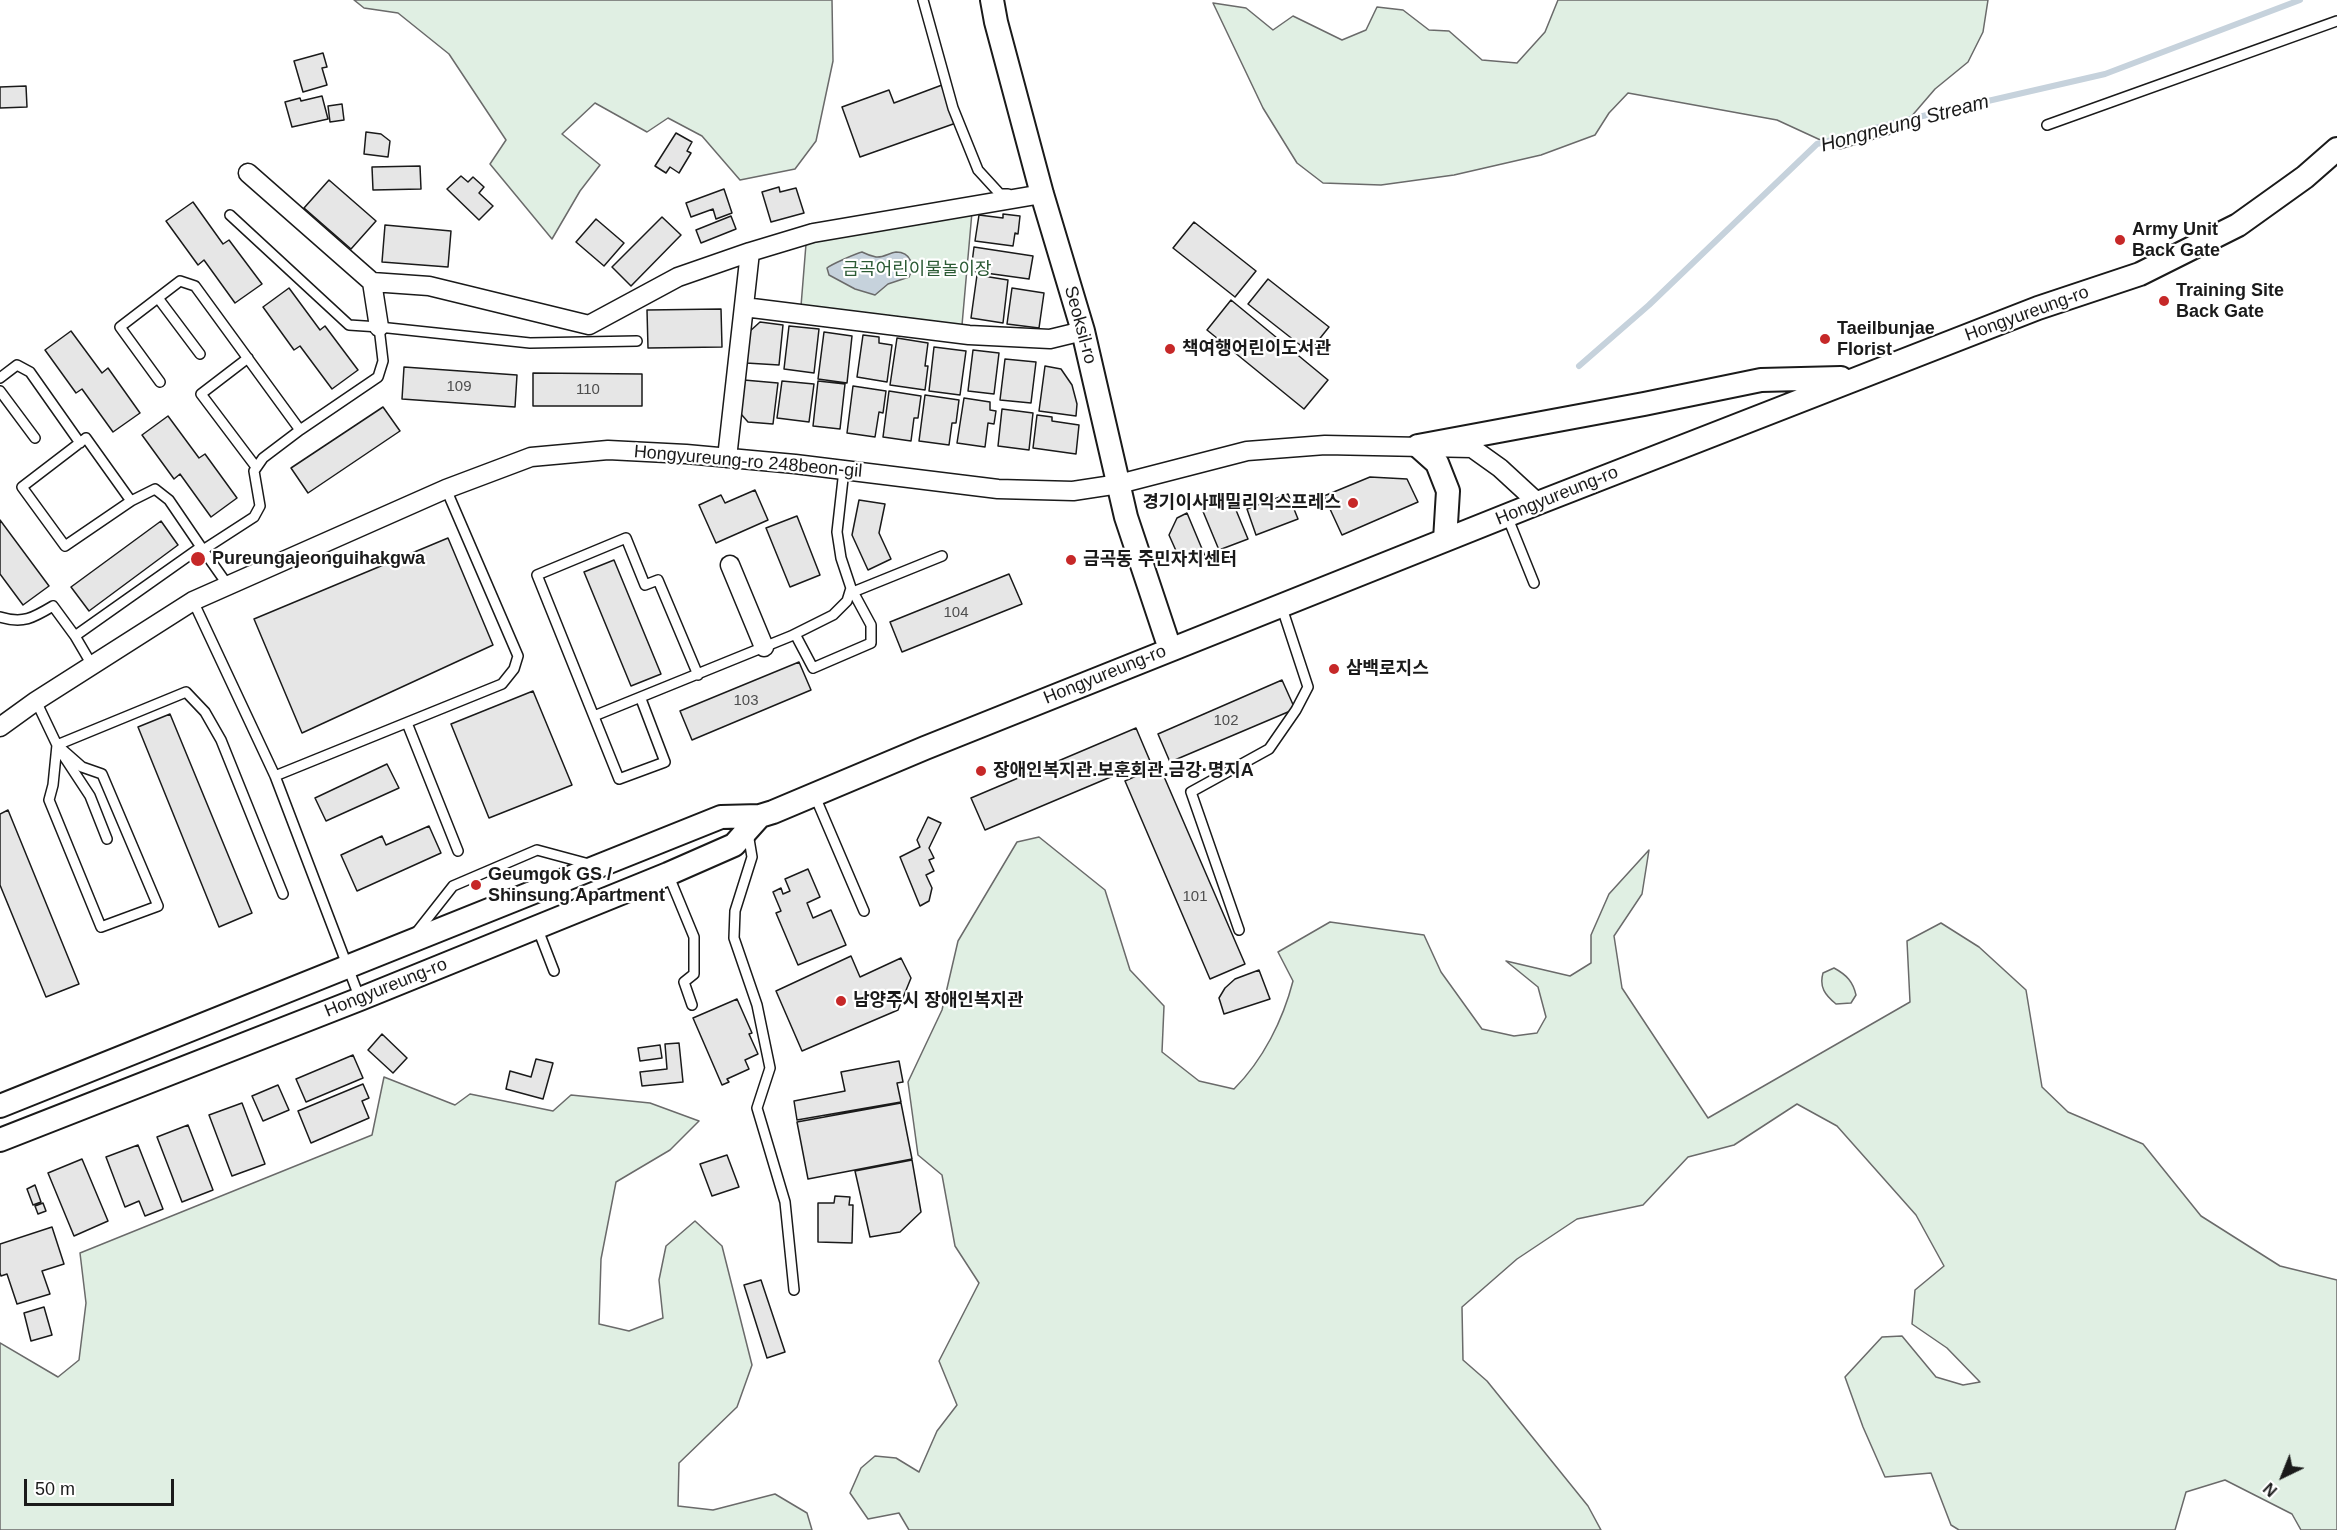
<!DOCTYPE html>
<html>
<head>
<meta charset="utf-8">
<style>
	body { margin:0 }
	#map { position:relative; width:2337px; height:1530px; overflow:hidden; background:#fff; font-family:Arial,sans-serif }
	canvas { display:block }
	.north { position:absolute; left:2253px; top:1446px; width:60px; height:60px; -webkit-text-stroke:4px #fff; paint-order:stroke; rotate:223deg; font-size:16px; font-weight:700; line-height:24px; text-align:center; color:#1a1a1a }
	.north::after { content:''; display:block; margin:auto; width:21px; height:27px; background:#1a1a1a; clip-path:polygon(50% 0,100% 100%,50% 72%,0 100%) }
	.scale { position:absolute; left:24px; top:1479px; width:150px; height:27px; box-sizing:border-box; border:3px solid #1a1a1a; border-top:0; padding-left:8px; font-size:18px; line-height:21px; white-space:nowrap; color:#1a1a1a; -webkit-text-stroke:4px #fff; paint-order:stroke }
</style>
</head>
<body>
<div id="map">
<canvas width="2337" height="1530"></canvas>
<div class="north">N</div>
<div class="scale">50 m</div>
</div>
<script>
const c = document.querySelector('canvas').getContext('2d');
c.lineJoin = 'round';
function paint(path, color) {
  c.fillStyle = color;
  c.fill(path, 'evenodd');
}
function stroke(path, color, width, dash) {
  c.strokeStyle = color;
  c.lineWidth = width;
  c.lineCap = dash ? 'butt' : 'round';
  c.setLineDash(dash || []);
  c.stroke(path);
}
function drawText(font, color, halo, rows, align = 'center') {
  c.font = font + ' Arial,"Noto Sans KR",sans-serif';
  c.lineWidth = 4.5;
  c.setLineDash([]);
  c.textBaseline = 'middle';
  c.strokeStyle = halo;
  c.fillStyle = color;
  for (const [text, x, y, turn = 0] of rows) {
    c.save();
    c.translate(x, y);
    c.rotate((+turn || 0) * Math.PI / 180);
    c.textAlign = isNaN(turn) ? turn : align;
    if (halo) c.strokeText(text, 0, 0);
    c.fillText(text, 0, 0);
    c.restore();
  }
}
const green = new Path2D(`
	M354,0H832L833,61L816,141L795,169L740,180L702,136L668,118L647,132L595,103L562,134L600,165L580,191L552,239L490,164L506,140L449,54L398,13L364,8Z
	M1558,0H1988L1983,32L1968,62L1935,89L1898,132L1840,149L1777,120L1628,93L1609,113L1595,135L1541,155L1454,175L1381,185L1323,183L1297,163L1263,108L1213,3L1246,8L1273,30L1293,16L1342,40L1366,30L1377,7L1403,10L1429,30L1449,31L1482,60L1517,63L1545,32Z
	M972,212L962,325L801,306L806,244L888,226Z
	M1039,837L1105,890L1130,970L1164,1006L1162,1052L1199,1081L1234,1089C1263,1060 1283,1020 1293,981L1278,952L1330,922L1424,935L1441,972L1482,1029L1514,1036L1537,1033L1546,1017L1538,987L1506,961L1570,976L1591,963V935L1609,894L1649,850L1642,894L1614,936L1622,988L1708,1118L1910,1002L1907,941L1941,923L1979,947L2026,990L2042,1087L2068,1112L2143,1144L2201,1216L2280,1266L2337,1280V1530H2301L2292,1514L2225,1480L2186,1492L2175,1530H1959L1951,1525L1931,1473L1885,1477L1863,1427L1845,1377L1882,1337L1902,1336L1936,1377L1963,1385L1980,1382L1947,1348L1912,1324L1915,1290L1944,1266L1916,1215L1837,1126L1797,1104L1734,1145L1688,1157L1643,1205L1577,1219L1517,1259L1462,1307L1463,1360L1487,1381L1588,1506L1601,1530H909L899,1513L868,1519L850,1493L861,1468L875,1456L896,1458L919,1472L937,1431L957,1405L939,1361L979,1283L955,1246L942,1175L918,1155L908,1082L942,1010L958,941L1017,842Z
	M1834,968C1847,975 1853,982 1856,995L1851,1003L1836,1004C1825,995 1819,987 1823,973Z
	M384,1077L455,1105L470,1094L553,1111L571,1095L650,1103L699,1121L670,1150L616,1182L601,1259L599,1324L629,1331L663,1318L659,1280L666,1246L695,1221L722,1246L752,1365L737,1407L679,1463L678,1506L713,1510L775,1494L807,1513L812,1530H0V1343L58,1377L79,1360L86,1303L80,1253L372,1135Z`);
paint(green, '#e0efe3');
stroke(green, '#6a6a6a', 1.5);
const water = new Path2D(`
	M862,252C866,254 871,256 876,257C883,258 889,253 896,252C911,252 915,266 909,277L888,284L875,295L855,289L829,275L827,268C830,265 857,253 862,252Z`);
paint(water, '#c6d2dc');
stroke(water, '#6a6a6a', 1.5);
stroke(new Path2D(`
	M1579,366L1649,305L1817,144L1901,121L2105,74L2300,0`), '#c6d2dc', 6);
const building = new Path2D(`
	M323,53L327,67L322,68L327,85L303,92L294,61Z
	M942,85L956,123L860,157L842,107L889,90L894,103Z
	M26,86L27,107L0,108V87Z
	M322,96L328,119L292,127L285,102L300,98L301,101Z
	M342,104L344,120L330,122L328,106Z
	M366,132L381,134L390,141L388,157L364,154Z
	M676,133L692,142L687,151L691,153L679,173L670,167L666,173L655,166Z
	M420,166L421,189L373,190L372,167Z
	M461,176L468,182L473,177L484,187L479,193L493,206L479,220L447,189Z
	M329,180L376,221L351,249L304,208Z
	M779,187L780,192L796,188L804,213L771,222L762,192Z
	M724,189L732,213L716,219L713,209L691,217L686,203Z
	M193,202L223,244L229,240L262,284L235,303L204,260L198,265L166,221Z
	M1003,214L1020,216L1018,234L1015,233L1013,246L975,241L979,215L1003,218Z
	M731,216L736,229L701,243L696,230Z
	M662,217L681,235L631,286L612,267Z
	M596,219L624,243L604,266L576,242Z
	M1194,222L1256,271L1235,297L1173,248Z
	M385,225L451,231L448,267L382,262Z
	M974,247L1033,256L1029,279L971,271Z
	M977,275L1008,280L1003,323L971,318Z
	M1268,279L1329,327L1309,352L1248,304Z
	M289,288L320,330L325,326L358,370L332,389L300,346L294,350L263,307Z
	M1012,288L1044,293L1039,328L1007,324Z
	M1231,300L1328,380L1304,409L1207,330Z
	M721,309L722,347L648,348L647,310Z
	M760,322L783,325L779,365L746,363L749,332Z
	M789,326L819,329L814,373L784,369Z
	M71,331L102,373L108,368L140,413L113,432L82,389L76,393L45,350Z
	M824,332L852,336L847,383L818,379Z
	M863,335L879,337V343L892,345L887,382L857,377Z
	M897,338L928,343L925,366H928L925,390L890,385Z
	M934,347L966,351L960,395L929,391Z
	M973,350L999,353L994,394L968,391Z
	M1005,359L1036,362L1031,403L1000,400Z
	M1045,366L1061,369L1072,385L1077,404L1076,416L1039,411Z
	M404,367L517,375L515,407L402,399Z
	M533,373L642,374V406H533Z
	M744,380L778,383L773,424L748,422L741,414Z
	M782,381L814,384L809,422L777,418Z
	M818,381L845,384L840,429L813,426Z
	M853,386L886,391L883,413L879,412L875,437L847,433Z
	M889,391L921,396L918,418H914L911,441L883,437Z
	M925,395L959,400L956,423H952L949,445L919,441Z
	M964,398L990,402V410L996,411L994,424L988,423L985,447L957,443Z
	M383,407L400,431L308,493L291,468Z
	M1002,409L1033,413L1029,450L998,446Z
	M1037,415L1052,417V421L1079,425L1076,454L1033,448Z
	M168,416L199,458L205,454L237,498L211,517L180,474L174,479L142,435Z
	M1370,477L1407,479L1418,502L1342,535L1324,496Z
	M755,490L768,520L716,543L699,505L721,495L725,503Z
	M1288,494L1298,519L1256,535L1247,509Z
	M1231,498L1248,539L1219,550L1202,509Z
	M859,500L885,504L879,533L891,559L868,570L852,535Z
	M1187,513L1205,556L1193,561L1191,558L1181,562L1169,535L1177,518Z
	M797,516L820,575L790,587L766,528Z
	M0,520L49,586L23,605L0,574Z
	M161,521L178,545L89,611L71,587Z
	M448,538L493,645L302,733L254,619Z
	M614,560L661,674L631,686L584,572Z
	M1009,574L1022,604L902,652L890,622Z
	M799,662L811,690L692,740L680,711Z
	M1282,680L1295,709L1170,762L1158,734Z
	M533,691L572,785L489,818L451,724Z
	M170,714L252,913L219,927L138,727Z
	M1136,728L1153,768L1159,765L1245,964L1210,979L1125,781L1136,776L1132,768L985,830L971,798Z
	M387,764L399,788L326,821L315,798Z
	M8,810L79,984L46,997L0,885V814Z
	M928,817L941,823L929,848L934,858L929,860L934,871L926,875L932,888L929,901L920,906L900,857L920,847L917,840Z
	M429,826L441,853L357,891L341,855L382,836L386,845Z
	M808,869L820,897L807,903L813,918L831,910L846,945L798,965L776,913L781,911L773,892L781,888L783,894L790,891L785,879Z
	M851,956L860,977L901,958L911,978L898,1010L802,1051L776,991Z
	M1259,970L1270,999L1224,1014L1219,998L1225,988L1235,979Z
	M737,999L752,1033L749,1034L758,1054L745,1060L749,1069L727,1079L729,1082L722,1085L693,1018Z
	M382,1034L407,1058L393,1073L368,1050Z
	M679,1043L683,1082L642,1086L640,1072L667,1069L665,1044Z
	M660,1045L662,1058L640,1061L638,1048Z
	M353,1055L363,1078L306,1102L296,1079Z
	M536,1059L553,1063L543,1099L506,1089L510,1071L531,1077Z
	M899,1061L903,1082L897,1083L901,1102L797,1120L794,1101L845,1091L841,1072Z
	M363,1084L369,1098L362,1101L369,1118L311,1143L298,1111Z
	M278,1085L289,1110L263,1121L252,1096Z
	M242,1103L265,1164L232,1176L209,1115Z
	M901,1103L912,1159L808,1179L797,1122Z
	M188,1125L213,1190L182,1202L157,1137Z
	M138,1145L163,1209L145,1216L139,1201L125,1207L106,1157Z
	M727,1155L739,1187L712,1196L700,1164Z
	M82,1159L108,1221L74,1236L48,1173Z
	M912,1160L921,1212L900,1232L870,1237L855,1171Z
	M35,1185L41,1202L33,1205L27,1189Z
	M835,1196L850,1197L849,1205H853L852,1243L818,1242V1203H834Z
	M43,1203L46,1211L38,1214L35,1206Z
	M52,1227L64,1264L42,1271L50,1294L17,1304L7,1274L1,1276L0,1273V1244Z
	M761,1280L785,1352L767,1358L744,1285Z
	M44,1307L52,1335L31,1341L24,1313Z`);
paint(building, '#e6e6e6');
stroke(building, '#1a1a1a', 1.5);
const service = new Path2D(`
	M923,0L953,108L978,170L1000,194H1008
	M2047,125L2337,21
	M230,215L349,325L379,327L383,361L378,377L300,430
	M158,298L200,354
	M379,327L530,343L637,341
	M248,358L201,394L256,467
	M0,378L17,365L30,372L80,443
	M160,382L120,327L180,281L195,286L300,430L263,458L254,471L260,506L254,517L203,550
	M0,391L35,438
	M131,501L86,438L22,487L65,546L131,501L155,489L169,500L201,547
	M1507,516L1534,583
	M853,592L942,556
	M193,601L275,776
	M0,617C23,624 33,618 53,606L75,636L92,665
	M795,634L813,668L871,643V625L851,588
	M75,636L201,547L227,584
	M641,699L665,762L619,779L537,575L626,538L645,585L658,580L698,675
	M36,701L57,745L53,785L49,800L101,927L158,906L102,774L82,767L57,745
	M594,716L791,636L833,615L847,601L851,588L841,558L837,532L844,470
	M407,723L458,851
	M57,745L186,692L205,712L221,740L283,894
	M63,755L90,796L107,839
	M814,794L864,911
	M748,833L752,857L735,911L734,938L757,1005L770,1068L757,1108L785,1202L794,1290
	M668,874L694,937V974L684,982L692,1005
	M537,927L554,971
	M1239,930L1191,792L1269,749L1296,710L1308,687L1281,605
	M416,933L453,886L537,850L589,864
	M360,999L275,776L502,684L514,669L518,656L446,489`);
const minor = new Path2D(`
	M248,173L372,282L379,327
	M750,252L813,233L1042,194
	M372,282L429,286L589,325L678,277L750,252L727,458
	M744,307L969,335L1050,339L1083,331
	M730,565L764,647
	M0,727L36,701L193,601L446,489L531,457L608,450L686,454L795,464L998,489L1073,491L1119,484L1247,451L1325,445L1472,448L1500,468L1538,503`);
const tertiary = new Path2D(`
	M992,0L996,22L1042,194L1083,331L1126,517L1170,649
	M1418,446L1644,404L1761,380L1841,378
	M1418,446L1437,463L1448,491L1445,540
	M0,1106L721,817L760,816L773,812L925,748L1538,503L2038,308L2140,274L2238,225L2305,177L2337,149
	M0,1140L360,999L668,874L734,845L760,816`);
stroke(service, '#1a1a1a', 12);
stroke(minor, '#1a1a1a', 21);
stroke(tertiary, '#1a1a1a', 26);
stroke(service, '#fff', 9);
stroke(minor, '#fff', 18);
stroke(tertiary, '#fff', 22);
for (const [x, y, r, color] of [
	[2120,240,6,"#c62828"],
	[2164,301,6,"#c62828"],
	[1825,339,6,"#c62828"],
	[1170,349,6,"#c62828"],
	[1353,503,6,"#c62828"],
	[198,559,8,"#c62828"],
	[1071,560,6,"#c62828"],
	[1334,669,6,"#c62828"],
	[981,771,6,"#c62828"],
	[476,885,6,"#c62828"],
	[841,1001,6,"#c62828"]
]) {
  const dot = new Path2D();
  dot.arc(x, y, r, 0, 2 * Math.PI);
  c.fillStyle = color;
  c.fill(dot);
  stroke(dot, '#fff', 2);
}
drawText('15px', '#4d4d4d', null, [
	["109",459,387],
	["110",588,390],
	["104",956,613],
	["103",746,701],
	["102",1226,721],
	["101",1195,897]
]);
drawText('bold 18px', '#1a1a1a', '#fff', [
	["Army Unit",2132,230],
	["Back Gate",2132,251],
	["Training Site",2176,291],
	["Back Gate",2176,312],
	["Taeilbunjae",1837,329],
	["Florist",1837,350],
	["책여행어린이도서관",1182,349],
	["경기이사패밀리익스프레스",1341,503,"right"],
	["Pureungajeonguihakgwa",212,559],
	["금곡동 주민자치센터",1083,560],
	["삼백로지스",1346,669],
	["장애인복지관.보훈회관.금강·명지A",993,771],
	["Geumgok GS /",488,875],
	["Shinsung Apartment",488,896],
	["남양주시 장애인복지관",853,1001]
], 'left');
drawText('18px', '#2b5a34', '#fff', [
	["금곡어린이물놀이장",917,270]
]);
drawText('18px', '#1a1a1a', '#fff', [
	["Hongyureung-ro",2027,314,-20],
	["Seoksil-ro",1080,325,75],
	["Hongyureung-ro 248beon-gil",748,462,5],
	["Hongyureung-ro",1557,496,-22],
	["Hongyureung-ro",1105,675,-22],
	["Hongyureung-ro",386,988,-22]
]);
drawText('italic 20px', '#1a1a1a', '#fff', [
	["Hongneung Stream",1905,124,-15]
]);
</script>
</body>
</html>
